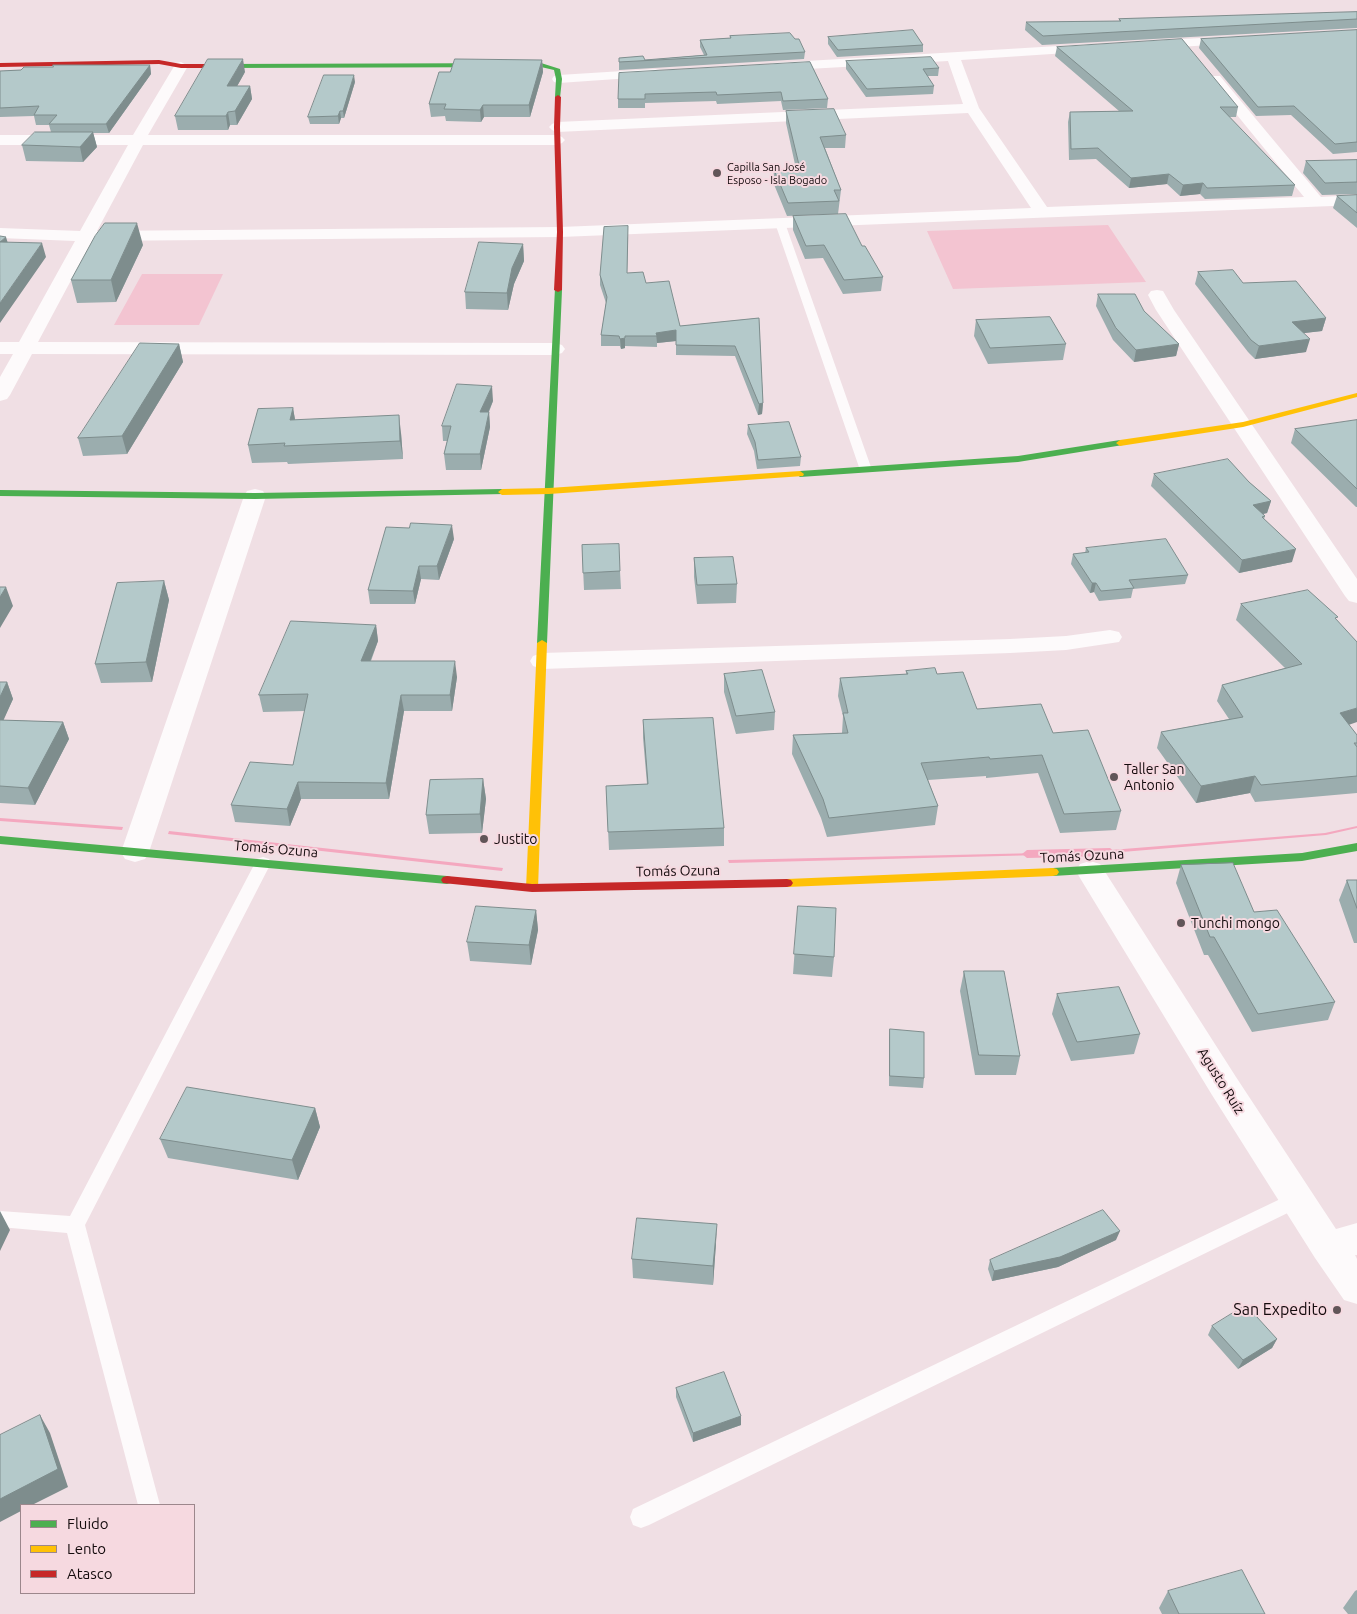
<!DOCTYPE html>
<html>
<head>
<meta charset="utf-8">
<style>
	body { margin:0 }
	#map { position:relative; width:1357px; height:1614px; overflow:hidden; background:#f0dfe4; font-family:Ubuntu,sans-serif }
	canvas { display:block }
	.legend { position:absolute; left:20px; top:1504px; width:175px; height:90px; box-sizing:border-box; background:#f6d9e0; border:1px solid #9c878c; margin:0; padding:6px 9px; list-style:none; font-size:15px; color:#140b0d }
	.legend li { display:flex; align-items:center; gap:10px; height:25px }
	.legend b { width:25px; border:1px solid #9c878c }
</style>
</head>
<body>
<div id="map">
<canvas width="1357" height="1614"></canvas>
<ul class="legend">
<li><b style="height:6px;background:#4caf50"></b>Fluido</li>
<li><b style="height:6px;background:#ffc107"></b>Lento</li>
<li><b style="height:6px;background:#c62828"></b>Atasco</li>
</ul>
</div>
<script>
const c = document.querySelector('canvas').getContext('2d');
c.lineJoin = 'round';
function paint(path, color) {
  c.fillStyle = color;
  c.fill(path, 'evenodd');
}
function stroke(path, color, width, dash) {
  c.strokeStyle = color;
  c.lineWidth = width;
  c.lineCap = dash ? 'butt' : 'round';
  c.setLineDash(dash || []);
  c.stroke(path);
}
function drawText(font, color, halo, rows, align = 'center') {
  c.font = font + ' Ubuntu,sans-serif';
  c.lineWidth = 4;
  c.setLineDash([]);
  c.textBaseline = 'middle';
  c.strokeStyle = halo;
  c.fillStyle = color;
  for (const [text, x, y, turn = 0] of rows) {
    c.save();
    c.translate(x, y);
    c.rotate((+turn || 0) * Math.PI / 180);
    c.textAlign = isNaN(turn) ? turn : align;
    if (halo) c.strokeText(text, 0, 0);
    c.fillText(text, 0, 0);
    c.restore();
  }
}
paint(new Path2D(`
	M1108,225L1146,282L953,289L927,231Z
	M142,274H223L199,325H114Z`), '#f3c4d1');
paint(new Path2D(`
	M0,818L123,827L122,830L0,821Z
	M1357,826V828L1326,835L1098,854V851L1325,833Z
	M169,831L503,868L502,871L168,834Z
	M1040,853L1041,855L729,863L728,860Z`), '#f4a8bf');
paint(new Path2D(`
	M1110,848L1115,852L1110,856L1027,858L1022,854L1027,850Z`), '#f4a8bf');
paint(new Path2D(`
	M780,220L785,223L872,470L870,472H862L860,470L775,223Z
	M263,857L269,859L271,863L85,1225L160,1505H138L67,1233L0,1227V1211L70,1216L255,863L257,859Z
	M1297,1191L1304,1193L1306,1199L1304,1205L649,1525L641,1528L633,1525L630,1517L633,1509Z`), '#fdfafb');
paint(new Path2D(`
	M1237,36L1242,37L1244,40L1242,43L1147,49L1140,45L1147,41Z
	M1092,44L1099,48L1097,51L961,60L979,108L1047,207L1304,197L1210,82L1208,79L1210,76H1220L1321,197L1357,195V205L560,237L92,241L38,342L555,343L562,345L565,349L562,353L555,355L32,354L10,395L7,399L0,401V377L13,354H0V342H19L75,241L0,238V228L80,231L128,145H0V135H133L176,63L181,62L188,66L148,135H557L562,137L565,140L562,143L557,145H143L97,231L560,227L1031,208L968,113L557,132L552,130L549,127L552,124L557,122L963,104L948,61L773,71L766,67L773,63Z
	M655,69L660,70L662,73L660,76L559,83L554,82L552,79L554,76L559,75Z
	M1157,290L1163,291L1174,310L1357,579V603L1349,601L1345,596L1156,310L1148,295L1151,291Z
	M255,489L263,491L266,496L149,852L145,859L135,862L125,859L121,852L244,496L247,491Z
	M1110,630L1119,632L1122,637L1119,642L1066,650L1010,653L542,669L533,666L530,661L533,656L542,653L1010,639L1066,636Z
	M1090,861L1100,864L1236,1077L1336,1229L1357,1223V1255H1355L1357,1259V1304L1344,1300L1315,1258L1212,1095L1080,878L1076,871L1080,864Z`), '#fdfafb');
paint(new Path2D(`
	M541,63L560,69L562,79L560,98L555,97L556,79L554,70L541,67L221,68L218,66L221,64Z
	M555,288L562,290L547,643L542,646L537,643Z
	M1120,440L1124,443L1123,445L1018,462L800,477L796,474L800,471L1018,456Z
	M502,489L506,492L505,494L255,499L0,496V490L255,493Z
	M0,836L447,876L451,877L453,880L451,883L447,884L0,844Z
	M1357,843V851L1302,861L1053,876L1049,875L1047,872L1049,869L1053,868L1302,853Z`), '#4caf50');
paint(new Path2D(`
	M1357,393V397L1243,427L1120,446L1116,443L1120,440L1243,422Z
	M800,471L804,474L803,476L549,494L502,495L498,492L502,489L549,488Z
	M542,640L547,643L538,888L536,891H528L526,888L537,643Z
	M1053,868L1057,869L1059,872L1057,875L1053,876L787,887L783,886L781,883L783,880L787,879Z`), '#ffc107');
paint(new Path2D(`
	M159,60L181,64H221L224,66L221,68H181L159,64L0,67V63Z
	M558,95L561,97L560,127L563,232L562,290L558,292L554,290L557,232L554,127L555,97Z
	M447,876L532,884L787,879L791,880L793,883L791,886L787,887L532,892L443,883L441,880L443,877Z`), '#c62828');
paint(new Path2D(`
	M1357,12V28L1042,45L1025,30L1026,22L1119,21V19Z
	M1357,30V152L1333,154L1291,115L1256,116L1199,48L1201,39Z
	M730,36L795,39L805,52L804,59L619,70V58L645,60L704,55L700,47V40L730,38Z
	M828,37L923,45V52L837,57L828,44Z
	M1057,47L1238,107L1236,117H1229L1295,185L1292,196L1205,199L1200,194L1180,196L1167,184L1129,188L1096,159L1069,160L1068,122L1070,112L1119,111L1055,56Z
	M542,60L543,72L530,117H484L481,122L446,121L445,116L431,117L429,104L450,72Z
	M846,61L939,68L938,76H927L934,86L933,94L866,97L846,69Z
	M810,62L828,99L827,108L783,110L781,101L717,104L716,101L645,103V108H618V99Z
	M150,65L151,74L109,133H93L97,147L83,162L26,161L22,145L51,132L49,125H36L34,116L0,117V71L21,70L53,67Z
	M245,72L237,86H250L252,99L237,125H230L228,130H178L175,116Z
	M355,82L344,118H341L339,124H310L308,117Z
	M786,111L846,135L845,148H825L841,190L838,214L787,216L773,182L774,170L796,169L786,123Z
	M1357,160V194L1322,195L1303,173L1306,161Z
	M1357,195V228L1333,208L1337,196Z
	M793,216L862,246L883,277L881,291L843,294L823,258L805,259L793,230Z
	M628,236L627,273L646,283L680,326L759,318L763,403L762,414L758,415L735,356L676,355V341L657,343V347L625,346V348L621,349L620,346H601V335L606,303L600,285V275Z
	M523,244L524,261L514,284L508,310L466,309L465,292Z
	M143,245L116,302L77,303L71,280Z
	M1198,272L1243,283L1326,318L1322,331L1303,333L1306,352L1255,359L1248,352L1195,284Z
	M1098,294L1144,311L1179,344L1176,356L1134,362L1113,340L1096,306Z
	M976,320L1066,344L1063,360L988,364L974,336Z
	M179,344L183,362L127,454L83,456L78,438Z
	M493,401L489,412L490,427L481,470H446L444,454L447,441H443L442,426Z
	M293,408L295,420L401,433L403,459L288,464L287,462L252,463L248,445Z
	M1357,420V507H1356L1291,443L1295,429Z
	M748,425L801,457L800,466L757,469L754,451L747,434Z
	M1154,474L1249,482L1271,501L1267,513L1263,514L1265,516L1264,519L1292,562L1239,573L1151,486Z
	M454,539L439,580L421,579L415,604H370L368,590Z
	M582,545L620,571L621,589L584,590Z
	M1086,548L1188,575L1185,584L1133,589L1131,598L1099,601L1094,592L1090,593L1071,564L1073,554L1085,553Z
	M694,558L737,584L736,603L697,604L694,577Z
	M164,581L169,600L152,682L101,683L95,664Z
	M1241,604L1337,621L1349,725L1357,735V793L1255,802L1250,793L1196,803L1157,748L1161,732L1229,719L1217,701L1222,685L1285,668L1236,620Z
	M376,625L378,641L371,661L457,677L452,711H404L389,799H301L290,826L235,822L231,805L293,765L305,711L263,712L259,695Z
	M906,671L937,674L977,709L1053,733L1121,811L1116,830L1060,833L1038,773L986,778V776L928,780L938,806L935,825L827,837L821,818L792,754L793,735L842,733L843,716L838,696L840,678L906,674Z
	M724,674L775,712L774,730L736,734L724,692Z
	M0,682H7L13,699L3,720L63,722L69,739L35,805L0,803Z
	M643,720L724,828V846L609,850L606,786L647,784L643,738Z
	M483,779L486,799L482,833L429,834L426,815Z
	M1181,865L1254,912L1335,1002L1328,1020L1252,1032L1208,955H1204L1176,883Z
	M1347,880H1357V943H1354L1339,900Z
	M798,906L834,957L832,977L793,974Z
	M536,910L538,930L531,965L470,961L467,942Z
	M964,971L1020,1056L1016,1075H975L960,991Z
	M1057,994L1140,1034L1134,1054L1071,1061L1052,1014Z
	M890,1029L924,1078L923,1088L889,1086V1039Z
	M315,1108L320,1127L298,1180L168,1158L160,1139Z
	M1116,1240L1058,1267L992,1281L988,1269L990,1260Z
	M716,1243L713,1285L633,1278L632,1259Z
	M1212,1326L1277,1339L1272,1348L1238,1369L1208,1335Z
	M676,1388L741,1416V1425L693,1442L676,1397Z
	M1357,1590V1614H1348L1343,1608L1355,1591Z
	M1168,1591L1265,1614H1162L1159,1608Z`), '#9badae');
paint(new Path2D(`
	M243,59L245,72L230,99L227,86Z
	M542,60L543,72L530,117L529,105Z
	M150,65L151,74L109,133L106,124Z
	M354,75L355,82L344,118L343,111Z
	M250,86L252,99L237,125L235,111Z
	M483,105L484,117L481,122L480,110Z
	M340,111L341,118L339,124L338,116Z
	M228,112L230,125L228,130L226,116Z
	M93,132L97,147L83,162L80,147Z
	M1169,174L1167,184L1129,188L1131,178Z
	M1203,183L1200,194L1180,196L1183,185Z
	M137,223L143,245L116,302L111,280Z
	M6,237L10,250L0,242Z
	M42,243L46,257L0,323V303Z
	M523,244L524,261L514,284L508,310L507,293L512,268Z
	M1326,318L1322,331L1288,335L1292,322Z
	M676,330V341L657,343L656,333Z
	M625,338V348L621,349L620,339Z
	M1310,339L1306,352L1255,359L1259,346Z
	M179,344L183,362L127,454L122,436Z
	M1179,344L1176,356L1134,362L1136,350Z
	M492,386L493,401L482,427L480,412Z
	M763,403L762,414L758,415L759,404Z
	M293,408L296,425L290,420Z
	M489,412L490,427L481,470L480,454Z
	M399,415L401,433L403,459L400,441Z
	M1271,501L1267,513L1250,517L1253,505Z
	M452,525L454,539L439,580L437,566Z
	M1296,549L1292,562L1239,573L1242,560Z
	M419,566L421,579L415,604L413,591Z
	M164,581L169,600L152,682L146,662Z
	M1092,583H1096L1094,592L1090,593Z
	M6,587L13,606L0,628V597Z
	M376,625L378,641L364,677L361,661Z
	M455,661L457,677L452,711L450,695Z
	M7,682L13,699L0,728V697Z
	M401,695L404,711L389,799L386,783Z
	M1357,708V722L1334,730L1340,713Z
	M63,722L69,739L35,805L28,788Z
	M1255,776L1250,793L1196,803L1201,786Z
	M483,779L486,799L482,833L480,814Z
	M298,782L301,799L290,826L287,809Z
	M536,910L538,930L531,965L529,945Z
	M315,1108L320,1127L298,1180L292,1160Z
	M0,1211L10,1230L0,1251Z
	M717,1224L716,1243L713,1285V1266Z
	M1120,1231L1116,1240L1058,1267L992,1281L994,1271Z
	M1277,1339L1272,1348L1238,1369L1243,1360Z
	M40,1415L50,1433L68,1487L32,1505H21V1511L0,1522V1499Z
	M741,1416V1425L693,1442V1433Z`), '#7e8d8d');
const building = new Path2D(`
	M1357,12V19L1043,36L1026,22L1121,21L1119,19Z
	M913,30L923,45L838,50L828,37Z
	M1357,30V142L1335,144L1294,106L1258,107L1201,39Z
	M790,33L795,39H799L805,52L619,62V58L643,56L645,60L707,55L700,40L731,38L730,36Z
	M1182,39L1238,107H1220L1295,185L1207,188L1203,183L1183,185L1169,174L1131,178L1098,148L1071,149L1070,112L1133,111L1057,47Z
	M931,57L939,68L923,69L934,86L867,89L846,61Z
	M208,59H243L227,86H250L235,111L228,112L226,116H175Z
	M455,59L542,60L529,105H483L480,110L444,109L446,104H429L439,72H450Z
	M810,62L828,99L783,101L781,92L717,95L716,92L645,94V99H618L619,73Z
	M53,65H150L106,124H49L57,115H34L39,106L0,108V71L21,70L24,67H53Z
	M324,75H354L343,111H340L338,116L308,117Z
	M834,109L846,135L820,137L841,190H834L839,201L788,203L774,170L800,169L786,111Z
	M35,132H93L80,147L22,145Z
	M1357,160V182L1325,183L1306,161Z
	M1357,195V213L1337,196Z
	M846,214L862,246H865L883,277L844,280L824,245L806,246L793,216Z
	M105,223H137L111,280H71L95,236Z
	M628,226L627,273L643,272L646,283L669,281L680,326L759,318L763,403L759,404L735,346L676,345V330L656,333L657,336H625V338L620,339L619,336L601,335L607,297L600,275L604,227Z
	M0,236L6,237L0,242L42,243L0,303Z
	M479,242L523,244L512,268L507,293L465,292Z
	M1233,270L1243,283L1296,281L1326,318L1292,322L1310,339L1259,346L1251,340L1198,272Z
	M1098,294H1135L1144,311L1179,344L1136,350L1116,328Z
	M1050,317L1066,344L990,348L976,320Z
	M140,343L179,344L122,436L78,438Z
	M457,384L492,386L480,412H489L480,454H444L451,426H442Z
	M293,408L290,420L399,415L400,441L284,446L285,443L248,445L258,409Z
	M1357,420V489L1295,429Z
	M789,422L801,457L758,460L755,442L748,425Z
	M1228,459L1249,482L1271,501L1253,505L1265,516L1262,517L1296,549L1242,560L1154,474Z
	M411,523L452,525L437,566H419L413,591L368,590L386,527L409,528Z
	M1166,539L1188,575L1129,580L1134,588L1101,591L1096,583H1092L1073,554L1089,552L1086,548Z
	M619,544L620,571L583,573L582,545Z
	M733,557L737,584L697,585L694,558Z
	M164,581L146,662L95,664L117,583Z
	M0,587H6L0,597Z
	M1308,590L1338,617L1335,618L1357,642V708L1340,713L1357,735V743H1354L1357,747V776L1261,785L1255,776L1201,786L1161,732L1243,717L1222,685L1302,664L1241,604Z
	M291,621L376,625L361,661H455L450,695H401L386,783L298,782L287,809L231,805L250,762L293,765L308,694L259,695Z
	M935,668L937,674L963,672L977,709L1041,704L1053,733L1088,730L1121,811L1064,814L1042,755L990,759L989,757L921,763L938,806L829,818L823,799L793,735L848,733L843,713H848L840,678L908,674L906,671Z
	M762,670L775,712L736,716L724,674Z
	M0,682H7L0,697Z
	M713,718L724,828L608,832L606,786L648,784L643,720Z
	M0,720L63,722L28,788L0,786Z
	M483,779L480,814L426,815L430,780Z
	M1233,863L1254,912L1277,910L1335,1002L1258,1014L1214,937H1210L1181,865Z
	M1347,880H1357V908Z
	M476,906L536,910L529,945L467,942Z
	M798,906L836,908L834,957L794,954Z
	M964,971H1004L1020,1056L979,1055Z
	M1119,987L1140,1034L1077,1042L1057,994Z
	M890,1029L924,1032V1078L890,1076Z
	M187,1087L315,1108L292,1160L160,1139Z
	M1103,1210L1120,1231L1060,1257L994,1271L990,1260Z
	M637,1218L717,1224L713,1266L632,1259Z
	M1246,1305L1277,1339L1243,1360L1212,1326Z
	M724,1372L741,1416L693,1433L676,1388Z
	M40,1415L58,1469L0,1499V1435Z
	M1242,1570L1265,1614H1179L1168,1591Z`);
paint(building, '#b4c9ca');
stroke(building, '#7e8d8d', 1);
for (const [x, y, r, color] of [
	[717,173,5,"#615558"],
	[1114,777,5,"#615558"],
	[484,839,5,"#615558"],
	[1181,923,5,"#615558"],
	[1337,1310,5,"#615558"]
]) {
  const dot = new Path2D();
  dot.arc(x, y, r, 0, 2 * Math.PI);
  c.fillStyle = color;
  c.fill(dot);
  stroke(dot, '#f6d9e0', 2);
}
drawText('11px', '#140b0d', '#f6d9e0', [
	["Capilla San José",727,167],
	["Esposo - Isla Bogado",727,180]
], 'left');
drawText('14px', '#140b0d', '#f6d9e0', [
	["Taller San",1124,769],
	["Antonio",1124,785],
	["Justito",494,839],
	["Tunchi mongo",1191,923]
], 'left');
drawText('14px', '#140b0d', '#f6d9e0', [
	["Tomás Ozuna",276,849,5],
	["Tomás Ozuna",1082,856,-3],
	["Tomás Ozuna",678,871,-1],
	["Agusto Ruíz",1221,1081,58]
]);
drawText('16px', '#140b0d', '#f6d9e0', [
	["San Expedito",1327,1310]
], 'right');
</script>
</body>
</html>
